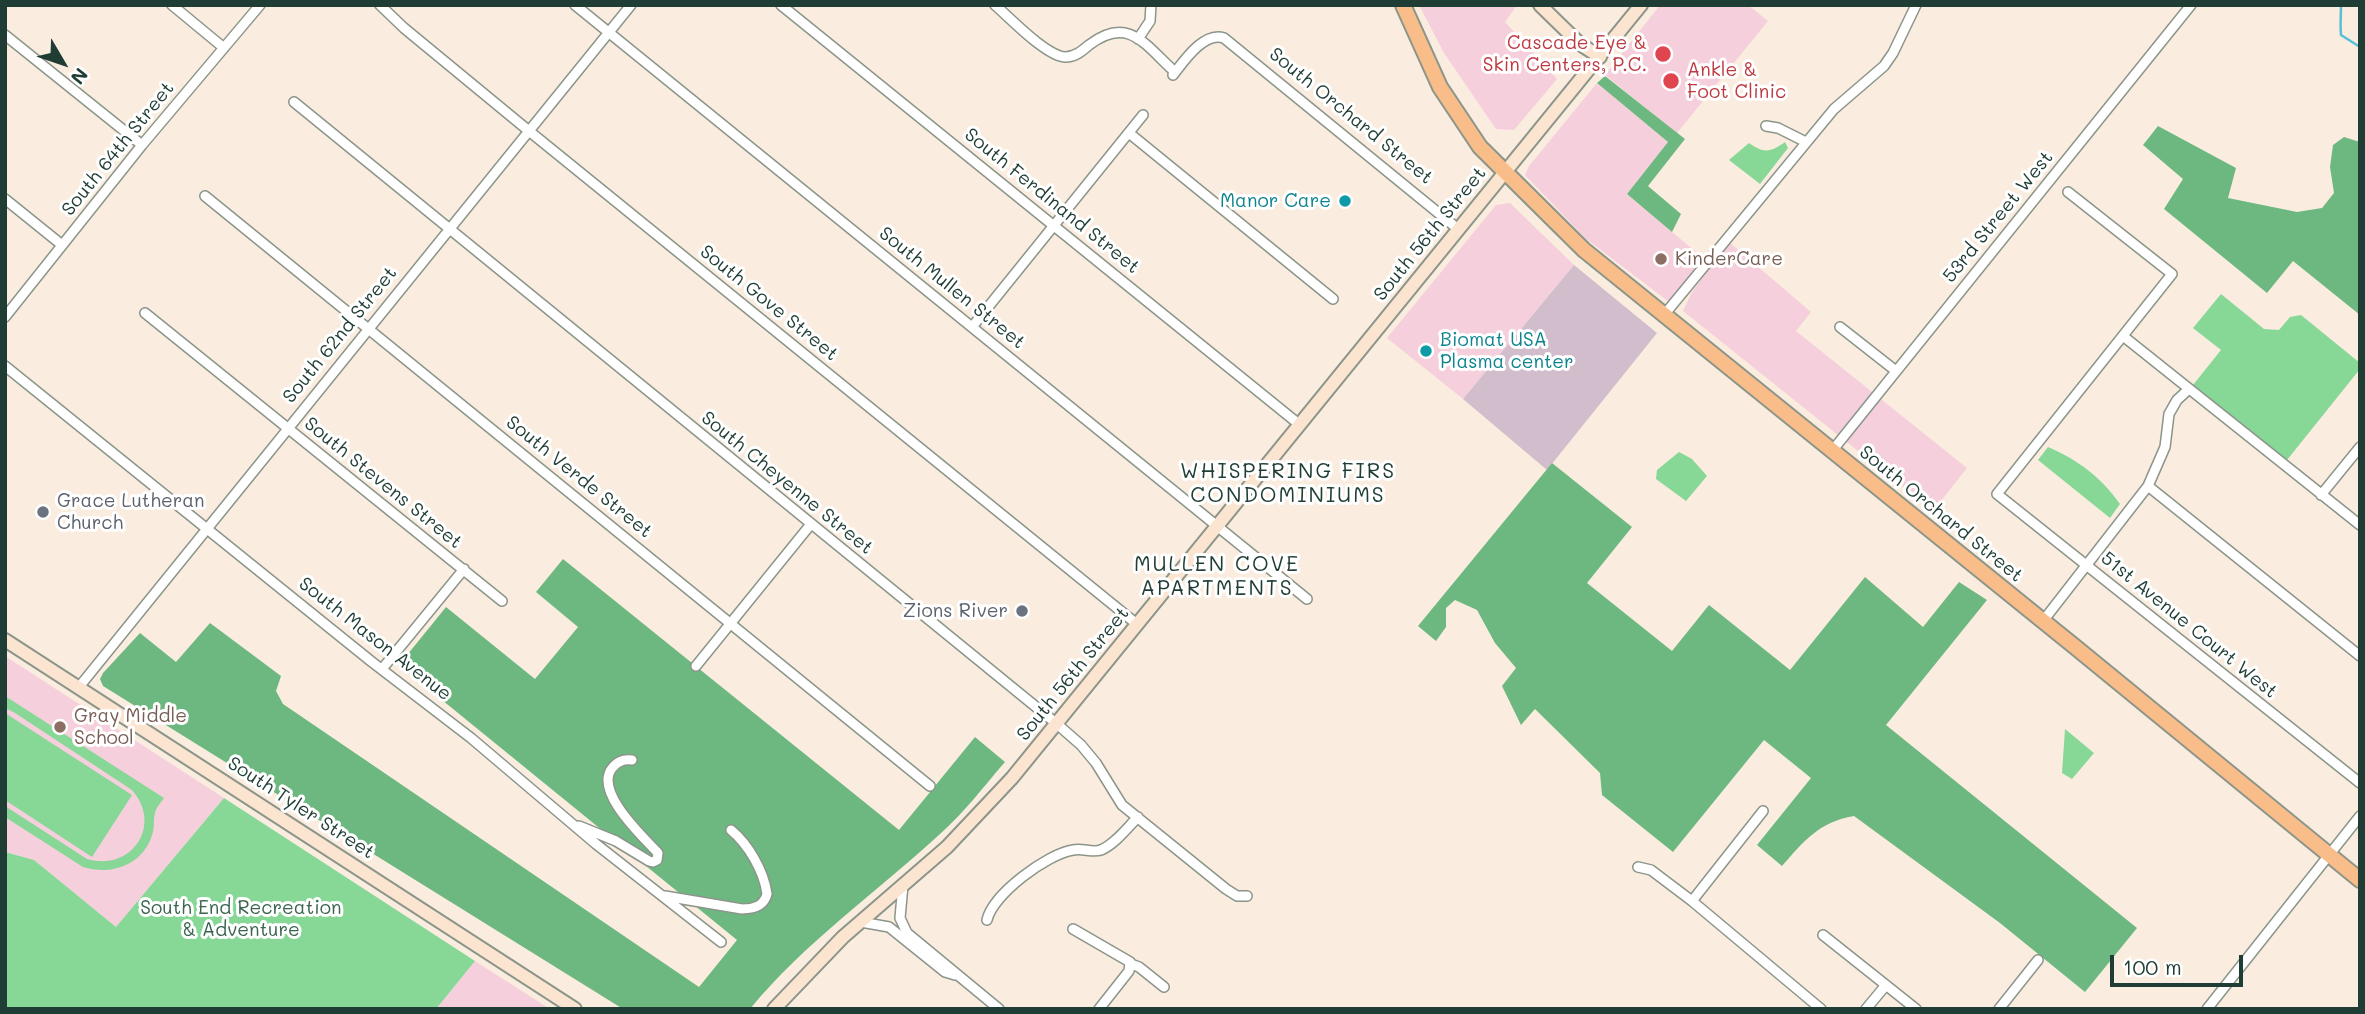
<!DOCTYPE html>
<html>
<head>
<meta charset="utf-8">
<style>
	body { margin:0 }
	#map { position:relative; width:2365px; height:1014px; overflow:hidden; background:#faeddf; font-family:Mali,sans-serif }
	canvas { display:block }
	.frame { position:absolute; inset:0; border:7px solid #1f3d34; pointer-events:none }
	.north { position:absolute; left:28px; top:28px; width:70px; height:70px; -webkit-text-stroke:5px #fff; paint-order:stroke; rotate:129deg; font-size:19px; font-weight:700; line-height:28px; text-align:center; color:#1f3d34 }
	.north::after { content:''; display:block; margin:auto; width:24px; height:32px; background:#1f3d34; clip-path:polygon(50% 0,100% 100%,50% 72%,0 100%) }
	.scale { position:absolute; left:2110px; top:955px; width:133px; height:32px; box-sizing:border-box; border:4px solid #1f3d34; border-top:0; padding-left:9px; font-size:21px; line-height:24px; white-space:nowrap; color:#1f3d34; -webkit-text-stroke:5px #fff; paint-order:stroke }
</style>
</head>
<body>
<div id="map">
<canvas width="2365" height="1014"></canvas>
<div class="frame"></div>
<div class="north">N</div>
<div class="scale">100 m</div>
</div>
<script>
const c = document.querySelector('canvas').getContext('2d');
c.lineJoin = 'round';
function paint(path, color) {
  c.fillStyle = color;
  c.fill(path, 'evenodd');
}
function stroke(path, color, width, dash) {
  c.strokeStyle = color;
  c.lineWidth = width;
  c.lineCap = dash ? 'butt' : 'round';
  c.setLineDash(dash || []);
  c.stroke(path);
}
function drawText(font, color, halo, rows, align = 'center') {
  c.font = font + ' Mali,sans-serif';
  c.lineWidth = 6;
  c.setLineDash([]);
  c.textBaseline = 'middle';
  c.strokeStyle = halo;
  c.fillStyle = color;
  for (const [text, x, y, turn = 0] of rows) {
    c.save();
    c.translate(x, y);
    c.rotate((+turn || 0) * Math.PI / 180);
    c.textAlign = isNaN(turn) ? turn : align;
    if (halo) c.strokeText(text, 0, 0);
    c.fillText(text, 0, 0);
    c.restore();
  }
}
paint(new Path2D(`
	M1419,5H1517L1505,22L1557,79L1514,130L1496,129L1444,53Z
	M1660,5H1748L1768,21L1677,133L1605,75Z
	M1597,83L1668,142L1627,194L1703,258L1669,302L1585,238L1525,175L1529,166Z
	M1510,203L1574,265L1463,399L1387,338L1496,205Z
	M1729,242L1811,312L1796,331L1967,468L1933,511L1683,311L1692,292Z
	M5,656L224,798L116,927L34,860L5,852Z
	M475,961L550,1009H436Z`), '#f5cfdb');
paint(new Path2D(`
	M1574,265L1657,333L1547,470L1463,399Z`), '#d1bdcc');
paint(new Path2D(`
	M1785,142L1788,148L1760,184L1729,160L1749,143C1764,154 1771,152 1785,142Z
	M2221,294L2264,329L2279,330L2290,317L2301,315L2360,363V369L2287,460L2193,385L2221,350L2193,328Z
	M2048,447C2078,460 2101,477 2120,504L2110,518L2038,460Z
	M1679,452L1692,459L1707,476L1686,501L1656,479L1657,470Z
	M5,696L164,798C161,802 156,808 155,813C153,819 155,828 152,835C143,865 111,876 83,867L5,817V806L87,859C132,872 163,825 132,790L15,713L5,708Z
	M5,713L132,795L92,857L5,800Z
	M2065,729L2094,753L2072,779L2062,773Z
	M224,798L475,961L436,1009H5V852L34,860L116,927Z`), '#87d797');
paint(new Path2D(`
	M1605,76L1685,139L1648,186L1681,214L1672,232L1627,194L1668,142L1597,83Z
	M2158,126L2236,168L2228,198L2297,212L2322,208L2334,193L2330,167L2333,145L2344,137L2360,142V315L2293,261L2267,293L2164,209L2183,179L2143,145Z
	M1552,463L1632,527L1587,583L1672,651L1709,605L1790,670L1865,577L1923,627L1959,582L1987,600L1886,725L2137,928L2085,992L2000,923L1854,816C1819,822 1804,841 1782,866L1757,845L1811,778L1764,740L1673,852L1602,795L1600,773L1535,709L1521,725L1502,686L1516,668L1495,643L1477,610L1455,600L1446,608V627L1436,641L1418,626Z
	M563,559L899,830L975,737L1005,762C984,786 964,813 940,834C877,892 804,943 750,1009H623L103,686L100,679L103,673L140,633L176,662L210,623L281,676L276,691L283,704L699,987L737,940L399,665L446,607L535,679L578,627L536,592Z`), '#6db880');
stroke(new Path2D(`
	M2341,5C2341,15 2340,25 2341,35L2360,47`), '#59bed7', 2.5);
const street = new Path2D(`
	M172,5L224,48
	M380,5L404,28L529,131L1138,625
	M575,5L1307,599
	M781,5L1300,425
	M995,5C1010,18 1046,56 1065,57C1075,57 1082,51 1089,45C1129,15 1145,45 1175,72
	M5,35L142,145
	M1138,39L1150,21L1151,5
	M1173,75C1184,61 1204,31 1224,38L1458,229
	M294,102L1057,724L1081,745L1096,763L1122,805L1226,889L1237,896H1247
	M1766,126L1778,128L1806,142
	M1129,133L1333,299
	M2068,192L2172,274L1997,494L2360,783
	M205,196L930,786
	M5,199L62,245
	M145,313L502,601
	M1664,315L1834,109L1884,66L1893,53L1916,5
	M5,317L142,145L260,5
	M972,327L1143,115
	M1840,327L1896,371
	M2123,336L2360,525
	M5,366L372,662L471,738L596,844L721,942
	M1832,451L2191,5
	M2148,486L2360,656
	M2321,495L2360,447
	M2043,621L2148,486L2165,447L2169,414L2177,400L2189,389
	M696,666L811,524
	M382,669L464,569
	M79,687L631,5
	M579,826L616,841L649,861L653,862L657,860L658,853C643,837 592,790 613,767C618,761 624,759 632,760
	M1638,867L1651,870L1692,901L1821,1009
	M903,885L900,918L907,933L999,1009
	M665,896L742,909C754,909 764,906 767,894C764,871 748,844 731,830
	M1692,901L1763,811
	M987,920C993,894 1047,854 1073,850C1083,848 1092,853 1101,850C1115,844 1127,828 1138,817
	M861,922L889,927L945,972L955,975
	M1073,929L1130,962L1129,971L1099,1009
	M1823,935L1916,1009
	M1131,964L1139,967L1164,987
	M1866,1009L1886,985
	M1999,1009L2038,960
	M2207,1009L2360,816`);
const secondary = new Path2D(`
	M1540,5L1580,44L1600,57
	M5,640L575,1009
	M774,1009L843,937L947,847L1012,778L1641,5`);
const primary = new Path2D(`
	M1403,5L1440,87L1480,147L1584,250L2074,646L2360,880`);
stroke(street, '#8c958a', 12);
stroke(secondary, '#8c958a', 16);
stroke(primary, '#8c958a', 18);
stroke(street, '#fff', 9);
stroke(secondary, '#fce5d0', 12);
stroke(primary, '#f8bd89', 14);
for (const [x, y, r, color] of [
	[1663,54,9,"#e0444e"],
	[1671,81,9,"#e0444e"],
	[1345,201,7,"#0f9aa8"],
	[1661,259,7,"#8d6e63"],
	[1426,351,7,"#0f9aa8"],
	[43,512,7,"#6b7280"],
	[1022,611,7,"#6b7280"],
	[60,727,7,"#8d6e63"]
]) {
  const dot = new Path2D();
  dot.arc(x, y, r, 0, 2 * Math.PI);
  c.fillStyle = color;
  c.fill(dot);
  stroke(dot, '#fff', 2.5);
}
drawText('19px', '#be3a42', '#fff', [
	["Cascade Eye &",1647,43],
	["Skin Centers, P.C.",1647,65],
	["Ankle &",1687,70,"left"],
	["Foot Clinic",1687,92,"left"]
], 'right');
drawText('19px', '#1f3d34', '#fff', [
	["South Orchard Street",1351,116,39],
	["South 64th Street",118,149,-51],
	["South Ferdinand Street",1052,201,39],
	["53rd Street West",1998,217,-51],
	["South 56th Street",1430,234,-51],
	["South Mullen Street",952,288,39],
	["South Gove Street",769,303,39],
	["South 62nd Street",340,335,-51],
	["South Verde Street",579,477,39],
	["South Stevens Street",383,483,39],
	["South Cheyenne Street",787,483,39],
	["South Orchard Street",1941,514,39],
	["51st Avenue Court West",2189,625,39],
	["South Mason Avenue",375,639,38],
	["South 56th Street",1073,674,-51],
	["South Tyler Street",301,808,33]
]);
drawText('19px', '#0d838f', '#fff', [
	["Manor Care",1331,201],
	["Biomat USA",1440,340,"left"],
	["Plasma center",1440,362,"left"]
], 'right');
drawText('19px', '#785e54', '#fff', [
	["KinderCare",1675,259],
	["Gray Middle",74,716],
	["School",74,738]
], 'left');
drawText('19px', '#5b616d', '#fff', [
	["Grace Lutheran",57,501],
	["Church",57,523],
	["Zions River",1008,611,"right"]
], 'left');
drawText('19px', '#39644d', '#fff', [
	["South End Recreation",241,908],
	["& Adventure",241,930]
]);
c.letterSpacing = '2px';
drawText('21px', '#1f3d34', '#fff', [
	["WHISPERING FIRS",1288,472],
	["CONDOMINIUMS",1288,496],
	["MULLEN COVE",1217,565],
	["APARTMENTS",1217,589]
]);
c.letterSpacing = '0px';
</script>
</body>
</html>
